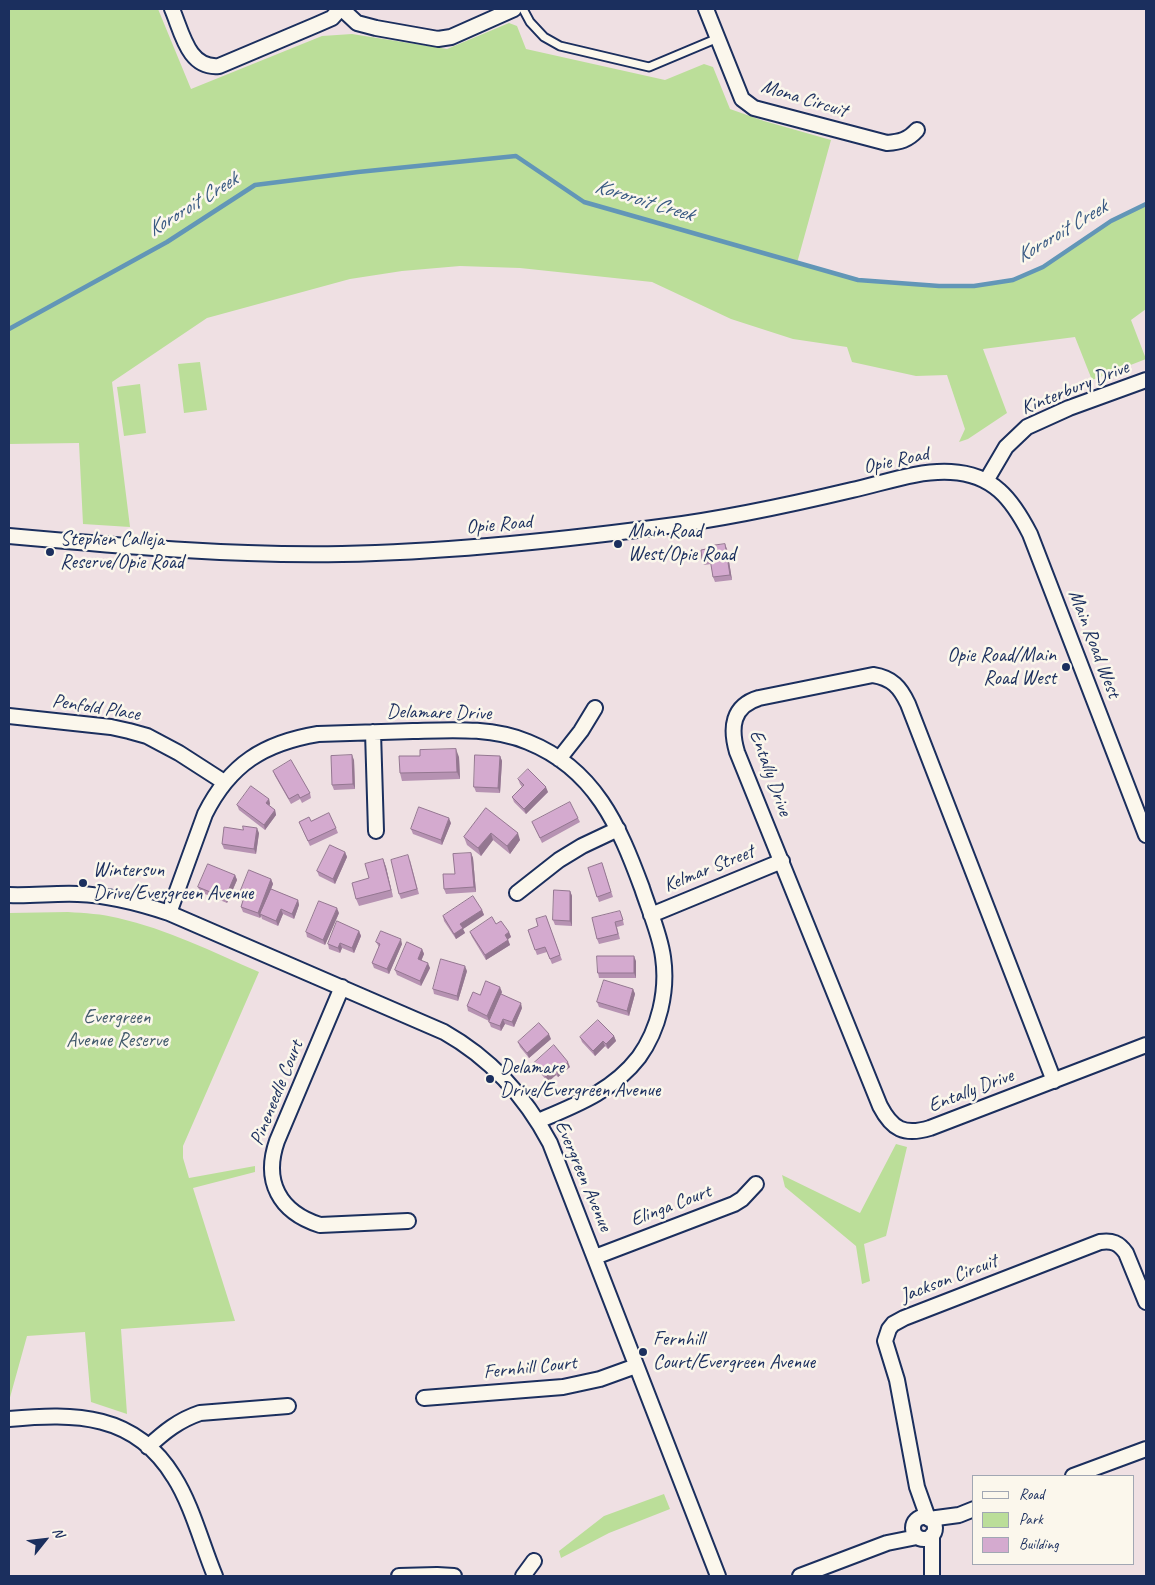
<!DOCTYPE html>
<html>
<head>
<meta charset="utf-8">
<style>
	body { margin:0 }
	#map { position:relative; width:1155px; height:1585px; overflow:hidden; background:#efe0e3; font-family:Caveat,sans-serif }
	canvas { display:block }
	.frame { position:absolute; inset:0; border:10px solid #1b2f5e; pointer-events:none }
	.legend { position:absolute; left:972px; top:1475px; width:162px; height:90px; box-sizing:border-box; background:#fbf7ec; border:1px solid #a1a7b3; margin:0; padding:6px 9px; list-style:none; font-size:15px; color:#1b2f5e }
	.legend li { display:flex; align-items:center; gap:10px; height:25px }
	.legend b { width:25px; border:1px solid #a1a7b3 }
	.north { position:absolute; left:20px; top:1515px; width:50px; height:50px; -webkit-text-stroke:4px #fbf7ec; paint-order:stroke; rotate:61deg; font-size:14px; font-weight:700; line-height:20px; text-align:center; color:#1b2f5e }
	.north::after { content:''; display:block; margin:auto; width:18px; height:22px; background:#1b2f5e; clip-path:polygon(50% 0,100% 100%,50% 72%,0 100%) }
</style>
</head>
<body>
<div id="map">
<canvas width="1155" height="1585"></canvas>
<div class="frame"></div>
<ul class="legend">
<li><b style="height:6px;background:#fbf7ec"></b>Road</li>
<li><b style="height:14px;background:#bbde99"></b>Park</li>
<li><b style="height:14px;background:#d4aacf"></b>Building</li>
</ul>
<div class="north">N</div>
</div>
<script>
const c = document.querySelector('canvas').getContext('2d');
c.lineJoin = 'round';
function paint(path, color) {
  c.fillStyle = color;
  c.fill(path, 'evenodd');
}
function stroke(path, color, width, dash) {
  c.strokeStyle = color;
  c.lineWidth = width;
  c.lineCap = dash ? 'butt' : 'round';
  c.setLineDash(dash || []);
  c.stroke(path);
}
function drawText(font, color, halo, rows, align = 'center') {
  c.font = font + ' Caveat,sans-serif';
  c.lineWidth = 5;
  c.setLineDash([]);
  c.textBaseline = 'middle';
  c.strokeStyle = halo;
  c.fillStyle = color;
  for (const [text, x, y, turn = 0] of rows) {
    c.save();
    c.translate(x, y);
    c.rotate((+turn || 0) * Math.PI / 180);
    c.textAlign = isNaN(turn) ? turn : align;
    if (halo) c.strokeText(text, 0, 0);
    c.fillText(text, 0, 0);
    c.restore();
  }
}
paint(new Path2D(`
	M9,9H158L191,89L322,36L352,34L447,49L509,23L517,26L526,49L665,80L704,64L713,67L730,109L764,121L831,140L797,263L858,280L960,286L974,285L1013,280L1043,267L1111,221L1146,204V309L1131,320L1146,359L1092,380L1075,337L983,349L1007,413L968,439L959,442L965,429L947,375L916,376L852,362L847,347L793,339L731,319L652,282L520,268L460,266L402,271L350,279L207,318L112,382L130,527L83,524L79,443L9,444Z
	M200,362L207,410L184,413L178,364Z
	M140,384L146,433L124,436L117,387Z
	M68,912C85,913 102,914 118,918C167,929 213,952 259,972L183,1146V1158L189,1178L255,1166V1172L193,1188L235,1321L121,1329L127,1414L91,1402L85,1332L27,1336L9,1401V913Z
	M896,1144L907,1147L886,1236L864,1244L870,1281L862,1284L856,1246L785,1187L782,1175L860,1213Z
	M664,1494L670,1509L609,1533L561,1558L559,1551L604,1516Z`), '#bbde99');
stroke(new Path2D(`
	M9,329L167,242L255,185L358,172L516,156L584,202L858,280L939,286H974L1013,280L1043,267L1111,221L1146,204`), '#6296b7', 4.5);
const lane = new Path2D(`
	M523,9L530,22L544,37L560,46L649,67L718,38`);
const street = new Path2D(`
	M172,9C182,32 188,69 219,66L316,25L332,18L340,9
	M342,9L357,23L376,28L438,39L451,37L514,9
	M706,9L742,99L754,108L887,143C900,142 908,140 917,130
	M986,481L1006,447L1027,427L1069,408L1146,380
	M9,536C120,546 231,556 342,554C449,552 554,541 660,527C724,519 789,505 852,490C884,483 918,470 951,472C993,474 1012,499 1030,534L1146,835
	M9,716L111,727L129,731L147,736L179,753L224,782
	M373,732L376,831
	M559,759L581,731L595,708
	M517,893L559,860L582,846L618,829
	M9,895C32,896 55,893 78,894C109,895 139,903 169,913L444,1032C490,1058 525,1096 550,1143L718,1576
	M169,913L205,814C230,764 264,743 318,734C350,733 381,732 413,731C451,730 492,727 528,742C595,769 619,826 642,888C649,910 660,934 663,957C668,991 659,1029 639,1057C613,1091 576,1105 538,1121
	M651,915L782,861
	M342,987L277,1141C263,1181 279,1212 320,1225L408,1221
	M1054,1081L908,704C900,687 892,678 873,675L759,698C732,706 730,728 737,752L880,1106C892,1129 904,1136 930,1128L1146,1045
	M595,1257L734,1204L742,1199L756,1184
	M424,1398L563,1387L600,1379L636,1366
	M9,1419C75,1413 135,1413 174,1477C192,1505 202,1545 215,1576
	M148,1447C164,1432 179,1420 200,1413L288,1406
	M1073,1476L1146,1449
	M913 1528a11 11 0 1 1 22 0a11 11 0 1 1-22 0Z
	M928,1518L917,1487L897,1380L885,1341L889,1329L893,1324L904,1318L1100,1242C1112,1240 1119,1243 1126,1253L1146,1302
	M929,1519L959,1515L974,1509
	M932,1535V1576
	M399,1576L437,1575L454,1576
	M523,1576L534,1561
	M800,1576L887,1543L917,1537`);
stroke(lane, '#1b2f5e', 11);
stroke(street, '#1b2f5e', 18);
stroke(lane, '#fbf7ec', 7);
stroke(street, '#fbf7ec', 14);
paint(new Path2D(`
	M727,549L732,580L715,582L713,577L711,564L704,565L702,560Z
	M500,756L502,761L500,793L476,792L474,787Z
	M459,757L460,779L402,781L400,773Z
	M354,760L355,789L334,790L332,785Z
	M273,771L310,793L311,798L302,803L300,799L291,804L275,776Z
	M518,779L548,792L526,814L514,802L512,797L522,787L520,784Z
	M269,799L270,804L269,806L275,810L276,815L265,830L239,810L237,805Z
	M486,808L520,840L510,854L493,840L481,856L467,845L464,837Z
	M578,818L580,822L542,843L532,822Z
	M311,821L336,828L338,833L310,846L299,822Z
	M451,823L442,845L413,834L411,829Z
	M243,830L259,833L256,854L224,849L222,844Z
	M345,852L347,857L335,884L319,876L317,871Z
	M471,853L473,858L476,892L446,894L444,889Z
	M383,859L386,867L393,897L359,906L356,899Z
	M410,860L419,894L401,899L399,894Z
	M602,863L613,897L599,902L588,868Z
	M235,875L237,880L227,903L200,892L198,887Z
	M271,879L273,884L271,889L298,900L299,905L294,919L283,914L278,926L262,919L261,916L260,918L243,912L241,907L243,901L241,900L239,895Z
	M570,891L572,896V926L555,925L553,920Z
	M482,910L484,915L463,929L465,933L456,939L444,921L443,916Z
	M339,913L325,945L307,937L306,932Z
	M546,916L562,960L552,964L547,952L537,955L528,930L538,927Z
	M622,916L624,925L617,927L620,939L599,944L597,939Z
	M496,924L509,932L511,937L508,939L510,945L486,960L472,937L470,932Z
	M359,931L361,936L354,953L342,948L340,953L329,949L328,944Z
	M376,942L402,944L389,974L374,968L372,963L379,947Z
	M422,949L424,954L421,960L430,968L421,986L397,975L395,970Z
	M636,961V978H599L598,973Z
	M467,971L458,1001L434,994L433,989Z
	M633,989L635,994L629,1016L599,1007L597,1002Z
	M502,992L489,1021L468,1011L467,1006L480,995Z
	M522,1008L514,1027L505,1024L501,1031L491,1027L489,1022Z
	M614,1036L616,1041L608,1049L605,1046L595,1056L582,1042L580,1037Z
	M551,1039L529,1058L520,1047L518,1042Z
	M534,1063L570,1067L558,1077L556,1075L548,1082L536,1068Z`), '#b692b2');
paint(new Path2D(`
	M725,544L727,549L732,580L730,575Z
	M456,749L459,757L460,779L457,772Z
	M352,755L354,760L355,789L353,784Z
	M500,756L502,761L500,793L498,788Z
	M546,787L548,792L526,814L524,809Z
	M269,799L270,804L267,808L266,803Z
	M275,810L276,815L265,830L264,825Z
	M449,818L451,823L442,845L441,840Z
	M257,828L259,833L256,854L254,849Z
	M491,833L493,840L481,856L478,848Z
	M518,833L520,840L510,854L507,846Z
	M345,852L347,857L335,884L333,879Z
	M471,853L473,858L476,892L474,887Z
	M383,859L386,867L393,897L391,890Z
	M235,875L237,880L227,903L225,898Z
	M271,879L273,884L261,915L260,914L261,916L260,918L258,913Z
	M570,891L572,896V926L570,921Z
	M298,900L299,905L294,919L292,914Z
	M337,908L339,913L325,945L323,940Z
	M281,909L283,914L278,926L276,921Z
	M482,910L484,915L463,929L465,933L456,939L454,934L460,924Z
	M359,931L361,936L354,953L352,948Z
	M509,932L511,937L507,940L505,935Z
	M401,939L402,944L389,974L387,969Z
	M508,940L510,945L486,960L485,955Z
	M340,943L342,948L340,953L338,948Z
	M422,949L424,954L420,964L418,959Z
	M634,956L636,961V978L634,973Z
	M428,963L430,968L421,986L420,981Z
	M465,966L467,971L458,1001L457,996Z
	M500,987L502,992L489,1021L487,1016Z
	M633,989L635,994L629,1016L627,1011Z
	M521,1003L522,1008L514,1027L512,1022Z
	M503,1019L505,1024L501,1031L500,1026Z
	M549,1034L551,1039L529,1058L527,1053Z
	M614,1036L616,1041L608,1049L606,1044Z
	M603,1041L605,1046L595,1056L593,1051Z
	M568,1062L570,1067L558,1077L557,1072Z
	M554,1070L556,1075L548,1082L546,1077Z`), '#947791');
const building = new Path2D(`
	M725,544L730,575L713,577L710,559L702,560L701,550L711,548V546Z
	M456,749L457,772L400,773L399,756H420V750Z
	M352,755L353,784L332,785L331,756Z
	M475,755L500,756L498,788L474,787Z
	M291,760L310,793L300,798L298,794L289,799L273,771Z
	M528,769L546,787L524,809L512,797L524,785L518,779Z
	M251,786L269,799L266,803L275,810L264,825L237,805Z
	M570,802L578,818L540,838L532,822Z
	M419,807L449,818L441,840L411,829Z
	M486,808L518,833L507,846L491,833L478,848L464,837Z
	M329,813L336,828L308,841L299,822L309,817L311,821Z
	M243,826L257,828L254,849L222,844L224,827L243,830Z
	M330,845L345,852L333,879L317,871Z
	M471,853L474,887L444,889L443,874H455L453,854Z
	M408,855L417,889L399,894L391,860Z
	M383,859L391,890L356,899L352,883L369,878L365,864Z
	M602,863L611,892L597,897L588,868Z
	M208,864L235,875L225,898L198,887Z
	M249,870L271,879L258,913L241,907L244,897L239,895Z
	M271,889L298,900L292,914L281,909L276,921L260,914Z
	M554,890L570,891V921L553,920Z
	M473,896L482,910L460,924L463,928L454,934L443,916Z
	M319,901L337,908L323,940L306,932Z
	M620,911L623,920L615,922L618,934L597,939L592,918Z
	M546,916L560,955L550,959L545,947L535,950L528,930L538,926L536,919Z
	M492,917L496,924L501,921L509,932L505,935L508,940L485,955L470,932Z
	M337,921L359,931L352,948L340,943L338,948L328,944Z
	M381,931L401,939L387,969L372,963L380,944L376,942Z
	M407,942L422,949L418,959L428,963L420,981L395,970Z
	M597,956H634V973H598Z
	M441,959L465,966L457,996L433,989Z
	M604,980L633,989L627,1011L597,1002Z
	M486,981L500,987L487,1016L467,1006L473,992L480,995Z
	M501,994L521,1003L512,1022L503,1019L500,1026L489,1022Z
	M598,1020L614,1036L606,1044L603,1041L593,1051L580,1037Z
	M539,1023L549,1034L527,1053L518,1042Z
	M554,1045L568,1062L557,1072L554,1070L546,1077L534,1063Z`);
paint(building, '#d4aacf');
stroke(building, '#947791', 1);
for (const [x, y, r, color] of [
	[618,544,5,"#1b2f5e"],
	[50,552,5,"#1b2f5e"],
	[1066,667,5,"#1b2f5e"],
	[83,883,5,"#1b2f5e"],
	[490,1079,5,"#1b2f5e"],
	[643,1352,5,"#1b2f5e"]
]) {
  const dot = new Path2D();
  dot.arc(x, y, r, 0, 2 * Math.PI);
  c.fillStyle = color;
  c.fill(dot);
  stroke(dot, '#fbf7ec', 2);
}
drawText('20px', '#1b2f5e', '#fbf7ec', [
	["Mona Circuit",804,99,17],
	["Kinterbury Drive",1075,388,-22],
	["Opie Road",896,461,-12],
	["Opie Road",499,525,-5],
	["Main Road West",1094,644,69],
	["Penfold Place",96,708,9],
	["Delamare Drive",439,713,1],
	["Entally Drive",770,773,70],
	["Kelmar Street",709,869,-22],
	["Entally Drive",971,1091,-21],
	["Pineneedle Court",277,1093,-68],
	["Evergreen Avenue",583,1176,67],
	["Elinga Court",671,1206,-21],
	["Jackson Circuit",949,1279,-21],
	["Fernhill Court",530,1368,-6]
]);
drawText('20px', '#1b2f5e', '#fbf7ec', [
	["Main Road",628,532],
	["West/Opie Road",628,555],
	["Stephen Calleja",60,540],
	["Reserve/Opie Road",60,563],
	["Opie Road/Main",1056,656,"right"],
	["Road West",1056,679,"right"],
	["Wintersun",93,871],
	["Drive/Evergreen Avenue",93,894],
	["Delamare",500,1068],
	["Drive/Evergreen Avenue",500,1091],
	["Fernhill",653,1340],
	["Court/Evergreen Avenue",653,1363]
], 'left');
drawText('20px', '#435b6d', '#fbf7ec', [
	["Evergreen",117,1018],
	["Avenue Reserve",117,1041]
]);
drawText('italic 21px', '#395a83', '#fbf7ec', [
	["Kororoit Creek",644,201,17],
	["Kororoit Creek",193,205,-32],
	["Kororoit Creek",1062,232,-31]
]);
</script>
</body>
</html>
